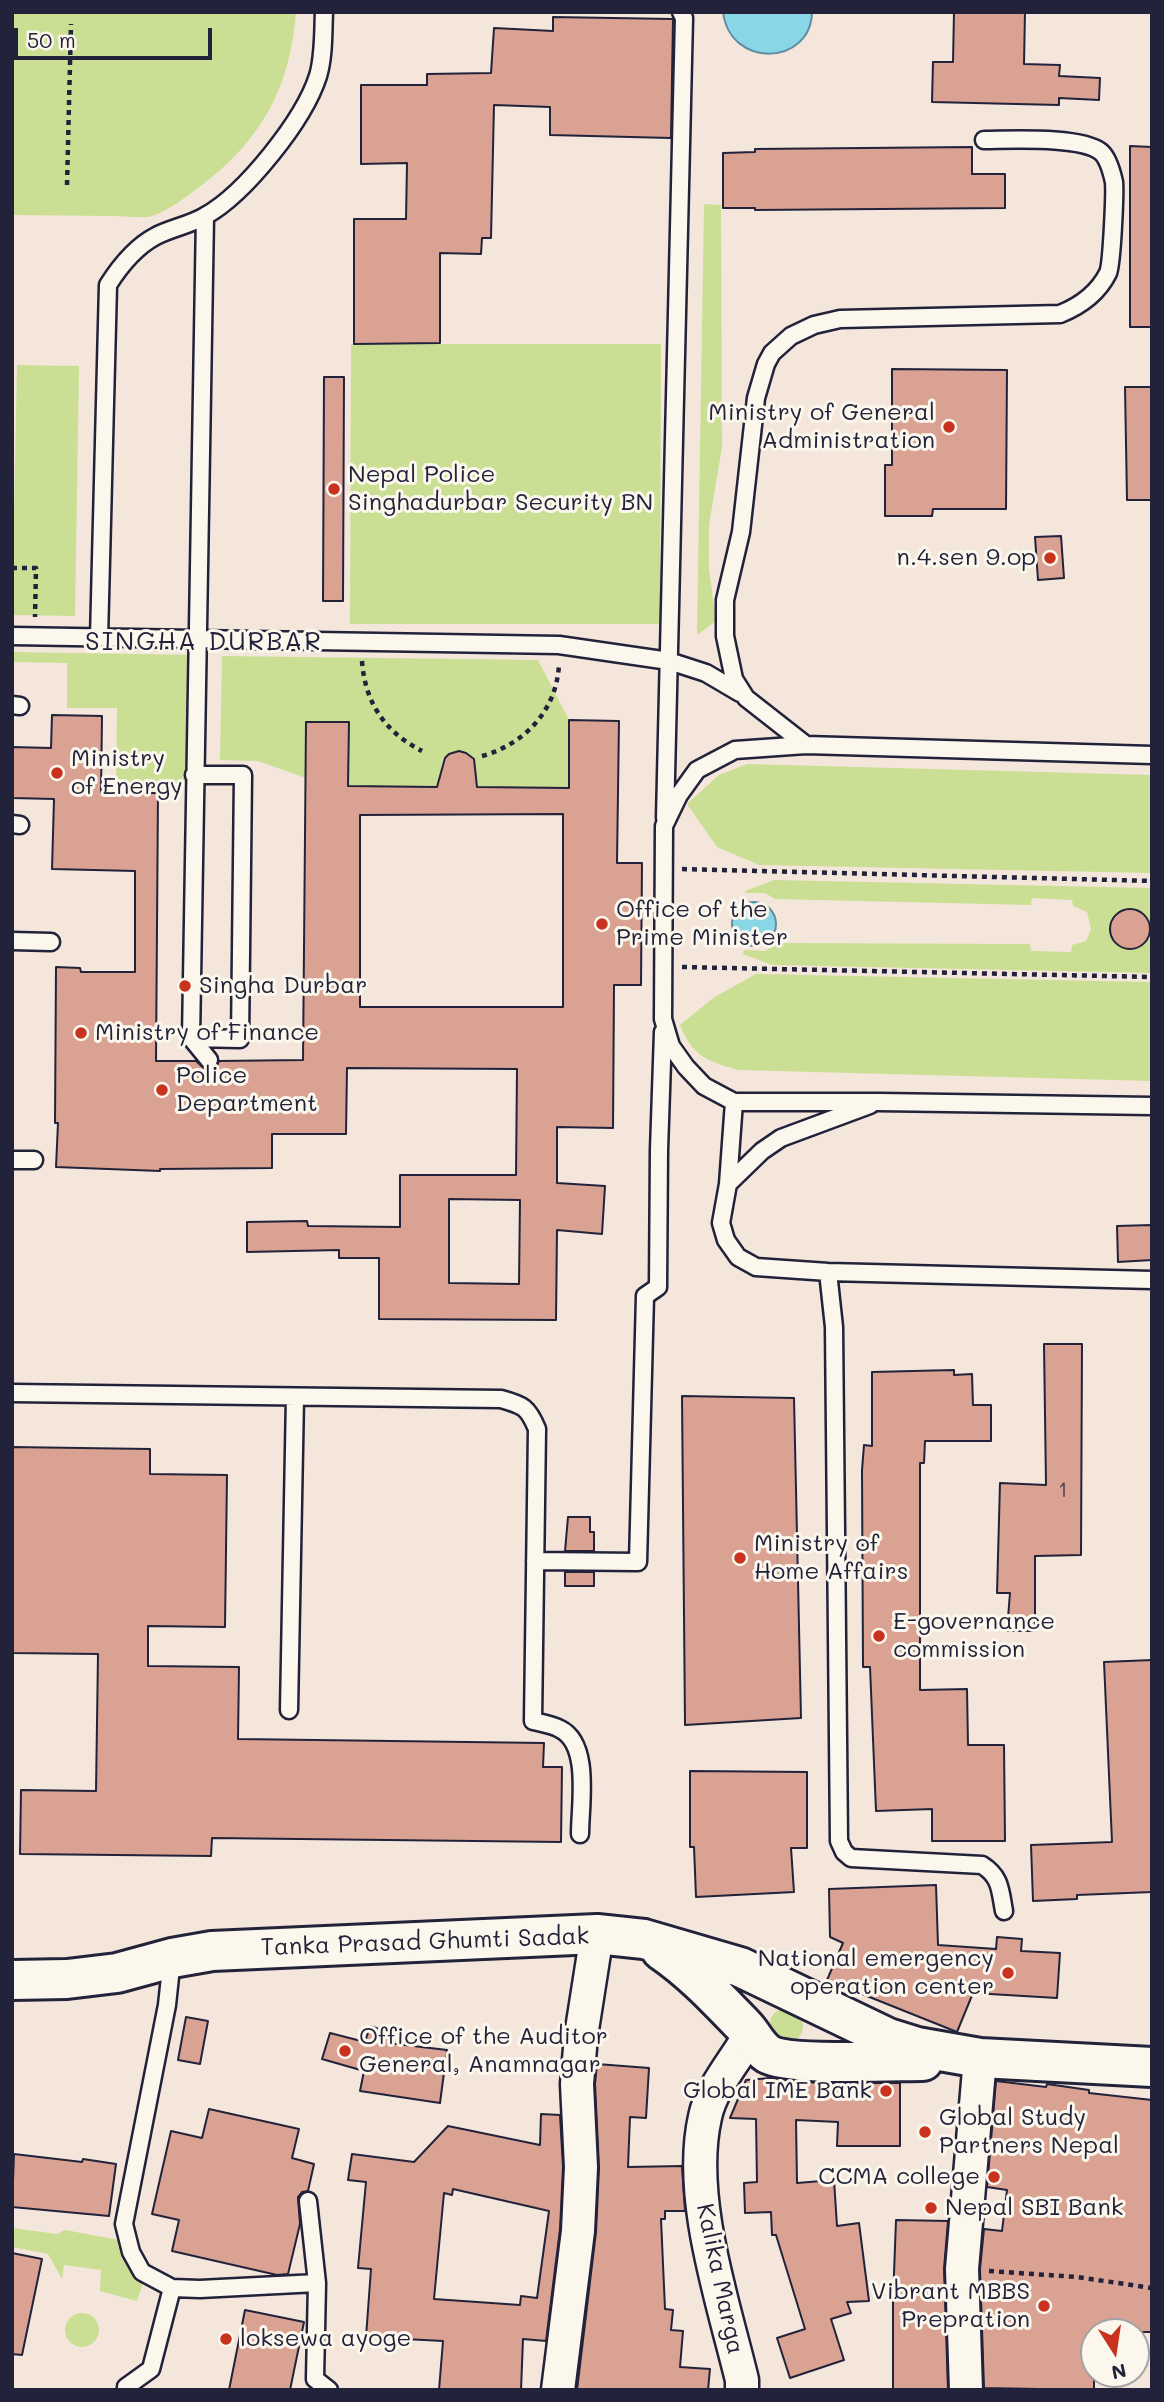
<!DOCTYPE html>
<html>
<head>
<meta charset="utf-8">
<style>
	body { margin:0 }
	#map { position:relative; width:1164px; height:2402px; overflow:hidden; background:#f4e6da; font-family:Mali,sans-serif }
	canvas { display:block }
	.frame { position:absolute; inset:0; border:14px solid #22223b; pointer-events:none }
	.north { position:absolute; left:1080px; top:2318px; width:70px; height:70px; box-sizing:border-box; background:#fbf7ec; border:2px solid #a4a2a5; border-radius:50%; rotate:168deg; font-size:19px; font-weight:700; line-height:28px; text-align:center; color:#22223b }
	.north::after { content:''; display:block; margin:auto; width:24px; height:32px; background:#c8321e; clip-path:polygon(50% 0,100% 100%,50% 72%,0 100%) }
	.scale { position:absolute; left:14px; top:28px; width:198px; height:32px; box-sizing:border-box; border:4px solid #22223b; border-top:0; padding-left:9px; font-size:21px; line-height:24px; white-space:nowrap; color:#22223b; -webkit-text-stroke:5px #fbf7ec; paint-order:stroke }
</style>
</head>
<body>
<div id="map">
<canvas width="1164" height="2402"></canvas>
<div class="frame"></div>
<div class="north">N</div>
<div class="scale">50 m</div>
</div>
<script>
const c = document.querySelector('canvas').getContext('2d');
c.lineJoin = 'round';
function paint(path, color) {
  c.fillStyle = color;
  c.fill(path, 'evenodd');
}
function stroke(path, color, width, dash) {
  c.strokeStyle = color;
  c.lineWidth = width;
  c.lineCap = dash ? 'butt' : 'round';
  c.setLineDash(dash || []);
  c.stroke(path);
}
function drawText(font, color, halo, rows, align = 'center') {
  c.font = font + ' Mali,sans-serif';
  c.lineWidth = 6;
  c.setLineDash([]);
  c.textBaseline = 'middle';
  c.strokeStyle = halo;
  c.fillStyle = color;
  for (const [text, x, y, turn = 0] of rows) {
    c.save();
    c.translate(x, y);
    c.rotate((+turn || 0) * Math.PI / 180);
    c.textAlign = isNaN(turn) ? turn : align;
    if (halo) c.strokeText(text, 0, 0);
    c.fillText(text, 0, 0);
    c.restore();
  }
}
paint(new Path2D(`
	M12,12H296C290,88 262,139 202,185C187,196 170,210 152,216C141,219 125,216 114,216C80,216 46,215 12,215Z
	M704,204L721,205L722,447L709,525V569L716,621L697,635Z
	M351,344H661L660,624H350Z
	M17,365L79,366L75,616L12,615Z
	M12,652L196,655L194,784L116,783L117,708H67V663L12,662Z
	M222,656L538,660L569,720V788L467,787C498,745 435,742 442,772C443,777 447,782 450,787L348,786L349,722H306V778L258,761L220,760Z
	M747,764L1152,775V873L759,865L717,847L687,804L719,775Z
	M774,880L1152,888V973L772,965L743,954L744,950L765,951L778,943L1030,944L1031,951L1071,952L1072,945L1086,941L1091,929L1087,912L1073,906L1072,900L1032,898L1031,905L775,899L765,893H747L745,891Z
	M756,974L1152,982V1081L738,1070C707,1061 693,1057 680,1025L713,998Z
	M769 2026a17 17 0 1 1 34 0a17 17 0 1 1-34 0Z
	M12,2228L57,2234L65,2230L125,2241L146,2275L137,2301L100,2291L101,2270L64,2265L62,2279L48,2254L12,2247Z
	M65 2330a17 17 0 1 1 34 0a17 17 0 1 1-34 0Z`), '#cbdf94');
const water = new Path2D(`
	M723,12H812C811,66 730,69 723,12Z
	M732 924a22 22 0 1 1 44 0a22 22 0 1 1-44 0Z`);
paint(water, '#88d6e6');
stroke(water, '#5f8ea2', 2);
const building = new Path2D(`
	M954,12H1025L1024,64L1060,65L1059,76L1100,78L1099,100L1059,98V105L932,102L933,62H953Z
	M553,17L673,19L671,138L550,135V107L494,105L491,238H482L481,254L440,253V343L354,344V219H406L407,163L361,164V85H427V74L491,73L494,28L553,31Z
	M1130,146L1152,147V327H1130Z
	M972,147V174H1005V208L755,210V208H723V153L755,152V149Z
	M892,369L1007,370L1006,509H933L932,516H885V465H892Z
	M324,377H344L343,601H323Z
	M1125,387H1152V500H1127Z
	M1061,536L1064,578L1038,580L1035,537Z
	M52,715L102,716L101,793H158L156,1061H196L205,1069L210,1070L216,1068L219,1061L303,1060L306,722H349L348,786L437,787L445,758L449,754L459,751L466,753L474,759L477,787L569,788V720L619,721L617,863H642L641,985H614L613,1128L557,1127V1183L605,1186L602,1234L557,1230L556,1320L379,1319V1258H339V1250L247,1252V1222L307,1221L308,1226L400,1227V1175H516L517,1069L347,1068L346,1134H272V1168L160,1169V1171L56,1167L58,1123H55L56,967L80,968L81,972H135V871L52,869L54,799L12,798V747L51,748ZM563,814V1007H360V815ZM449,1199L520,1200L519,1284L449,1283Z
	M1110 929a20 20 0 1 1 40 0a20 20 0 1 1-40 0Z
	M1152,1225V1260L1118,1262L1117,1226Z
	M1044,1344H1082L1081,1555L1035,1556V1631H1007L1010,1593H997L1000,1483L1046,1485Z
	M954,1370V1375L972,1374L973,1405H991V1441H925L924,1463H920V1690L967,1689L968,1745H1004L1005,1841H932V1809L876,1811L870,1667H863L862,1470L864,1445L872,1446V1372Z
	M682,1396L794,1398L801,1718L685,1725Z
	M12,1447L150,1449V1474L227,1475L225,1627L148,1626V1666L239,1667L238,1739L544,1743L543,1767H562L561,1842L212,1838L211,1856L20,1854L21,1790L96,1791L98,1654L12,1653Z
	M568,1517H590V1532H594V1551H565Z
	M565,1572H594V1586H565Z
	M1152,1660V1892L1077,1895V1899L1033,1901L1031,1845L1112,1842L1104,1662Z
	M690,1771L807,1772V1848H791L794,1892L696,1897L694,1847H690Z
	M936,1885L938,1945L996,1949L997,1937L1022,1939L1021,1951L1060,1953L1057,1998L973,1993L957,2032L827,1980L843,1943L830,1937L829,1889Z
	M186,2017L208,2021L200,2064L178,2060Z
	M370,2026L391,2033L388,2043L447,2050L440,2103L360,2091L364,2071L322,2059L330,2033L365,2042Z
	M597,2064L649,2068L646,2118L630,2117L628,2167L682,2166L685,2211H665V2219H661L665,2309L673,2310L671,2330L683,2331L680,2367L710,2369L708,2390H577L596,2232L599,2168L595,2084Z
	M771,2078L818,2083H900V2146H837L838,2122L796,2120L797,2183L834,2180L837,2226L859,2223L869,2301L847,2302L851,2313L831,2319L844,2360L790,2378L777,2338L805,2329L776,2235H772L771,2212L745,2213L744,2183L757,2182L756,2119L730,2118L746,2080Z
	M996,2081L1046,2087L1047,2084L1089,2090V2093L1152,2100V2332H1094V2390L984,2388L980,2269L984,2229L1002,2231L1007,2190L987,2187Z
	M209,2109L299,2129L292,2158L314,2164L308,2191L302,2192L298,2197L300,2224L288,2274L277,2275L172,2251L179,2220L152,2214L171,2131L202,2138Z
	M541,2114L560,2115L563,2167L560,2229L546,2341L523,2339L521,2390H439L443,2341L366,2337L371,2269L358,2268L366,2182L348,2180L352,2154L414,2162L448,2126L540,2145ZM453,2189L549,2211L537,2298L521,2296L520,2305L434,2299L444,2193L452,2195Z
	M14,2154L82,2162L83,2159L116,2164L109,2216L12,2207Z
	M896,2220L948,2221L944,2269L948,2390H893V2300Z
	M12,2253L42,2259L22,2355L12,2354Z
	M245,2310L304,2322L290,2390H229Z`);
paint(building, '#daa293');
stroke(building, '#22223b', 2);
const lane = new Path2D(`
	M205,216L191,1038L209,1060
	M12,636L559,645L669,661L706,673L740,693
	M99,638L108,285C120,266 135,247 156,236C171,228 190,225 205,216C245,194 304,120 318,76C324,56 323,33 324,12
	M12,705L20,706
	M806,745L746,698L734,679L725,636V600L741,532L756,398L766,364L772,353L791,336L814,325L840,319L1060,314C1080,306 1098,293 1108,273C1112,264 1115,193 1114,182C1112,173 1108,158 1101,152C1081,136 1010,140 984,140
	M1152,755L806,745L735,750L697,770L679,795L664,826L663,1019L671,1046L686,1067L704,1086L734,1102H879L1152,1106
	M665,818L684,18L681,12
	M12,824L20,825
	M12,941L51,942
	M191,1038L240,1039L243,775H194
	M734,1102L728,1184L721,1223L726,1240L738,1257L756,1267L828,1272L1152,1280
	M12,1160H34
	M728,1184L762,1151L781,1138L870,1105
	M828,1272L834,1327L839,1841L844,1852L851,1858L982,1865C1001,1877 1000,1890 1004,1911
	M12,1393L501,1399C523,1405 528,1407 537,1429L533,1721C542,1723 553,1725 560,1729C591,1744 580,1805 580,1834
	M535,1561L638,1562L645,1296L658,1287L659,1150L663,1032
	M289,1710L295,1397
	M172,1958L167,2005L124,2224L131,2252L142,2272L172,2288L200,2289L317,2283
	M308,2201L317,2283L315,2379L329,2390
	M126,2390V2387L151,2369L172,2288`);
const street = new Path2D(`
	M558,2390L578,2231L581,2167L577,2084L581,2036L597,1934
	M742,2390V2380C723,2301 687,2197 705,2117C711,2087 737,2059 751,2033
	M966,2390L962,2269L980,2058`);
const secondary = new Path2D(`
	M661,1950C693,1972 717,1998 744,2026C753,2035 757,2047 768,2054C788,2066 895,2061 923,2061
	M12,1980L67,1979L117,1973L172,1958L212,1951L597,1934L644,1939L740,1967L888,2038L917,2047L980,2058L1152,2067`);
stroke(lane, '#22223b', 21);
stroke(street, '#22223b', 37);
stroke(secondary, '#22223b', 44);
stroke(new Path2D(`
	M67,185L71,24
	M12,568H36L35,617
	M362,661C365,703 385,732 422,751
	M482,756C525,744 557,710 559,664
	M682,869L1152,881
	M682,967L1152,977
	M989,2271L1077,2277L1152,2288`), '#22223b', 4.5, [5, 5]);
stroke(lane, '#fbf7ec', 16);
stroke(street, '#fbf7ec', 32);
stroke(secondary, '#fbf7ec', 38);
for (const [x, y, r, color] of [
	[949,427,7,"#c8321e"],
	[334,489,7,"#c8321e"],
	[1050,558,7,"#c8321e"],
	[57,773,7,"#c8321e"],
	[602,924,7,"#c8321e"],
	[185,986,7,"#c8321e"],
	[81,1033,7,"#c8321e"],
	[162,1090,7,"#c8321e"],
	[740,1558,7,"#c8321e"],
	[879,1636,7,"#c8321e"],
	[1008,1973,7,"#c8321e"],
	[345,2051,7,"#c8321e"],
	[886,2091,7,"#c8321e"],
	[925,2132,7,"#c8321e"],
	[994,2177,7,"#c8321e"],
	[931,2208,7,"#c8321e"],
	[1044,2306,7,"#c8321e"],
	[226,2339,7,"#c8321e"]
]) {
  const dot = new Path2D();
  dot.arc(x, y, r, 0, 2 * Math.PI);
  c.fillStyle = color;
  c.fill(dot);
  stroke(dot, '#fbf7ec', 2.5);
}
drawText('21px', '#504251', null, [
	["1",1063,1491]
]);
drawText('24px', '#22223b', '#fbf7ec', [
	["Ministry of General",935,413,"right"],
	["Administration",935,441,"right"],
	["Nepal Police",348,475],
	["Singhadurbar Security BN",348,503],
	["n.4.sen 9.op",1036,558,"right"],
	["Ministry",71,759],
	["of Energy",71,787],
	["Office of the",616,910],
	["Prime Minister",616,938],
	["Singha Durbar",199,986],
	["Ministry of Finance",95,1033],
	["Police",176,1076],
	["Department",176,1104],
	["Ministry of",754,1544],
	["Home Affairs",754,1572],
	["E-governance",893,1622],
	["commission",893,1650],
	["National emergency",994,1959,"right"],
	["operation center",994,1987,"right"],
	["Office of the Auditor",359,2037],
	["General, Anamnagar",359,2065],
	["Global IME Bank",872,2091,"right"],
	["Global Study",939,2118],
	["Partners Nepal",939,2146],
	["CCMA college",980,2177,"right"],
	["Nepal SBI Bank",945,2208],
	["Vibrant MBBS",1030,2292,"right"],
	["Prepration",1030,2320,"right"],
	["loksewa ayoge",240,2339]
], 'left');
drawText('24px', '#22223b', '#fbf7ec', [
	["Tanka Prasad Ghumti Sadak",425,1942,-2],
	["Kalika Marga",720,2279,78]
]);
c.letterSpacing = '2px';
drawText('26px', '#22223b', '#fbf7ec', [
	["SINGHA DURBAR",204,642]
]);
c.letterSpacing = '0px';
</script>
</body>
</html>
